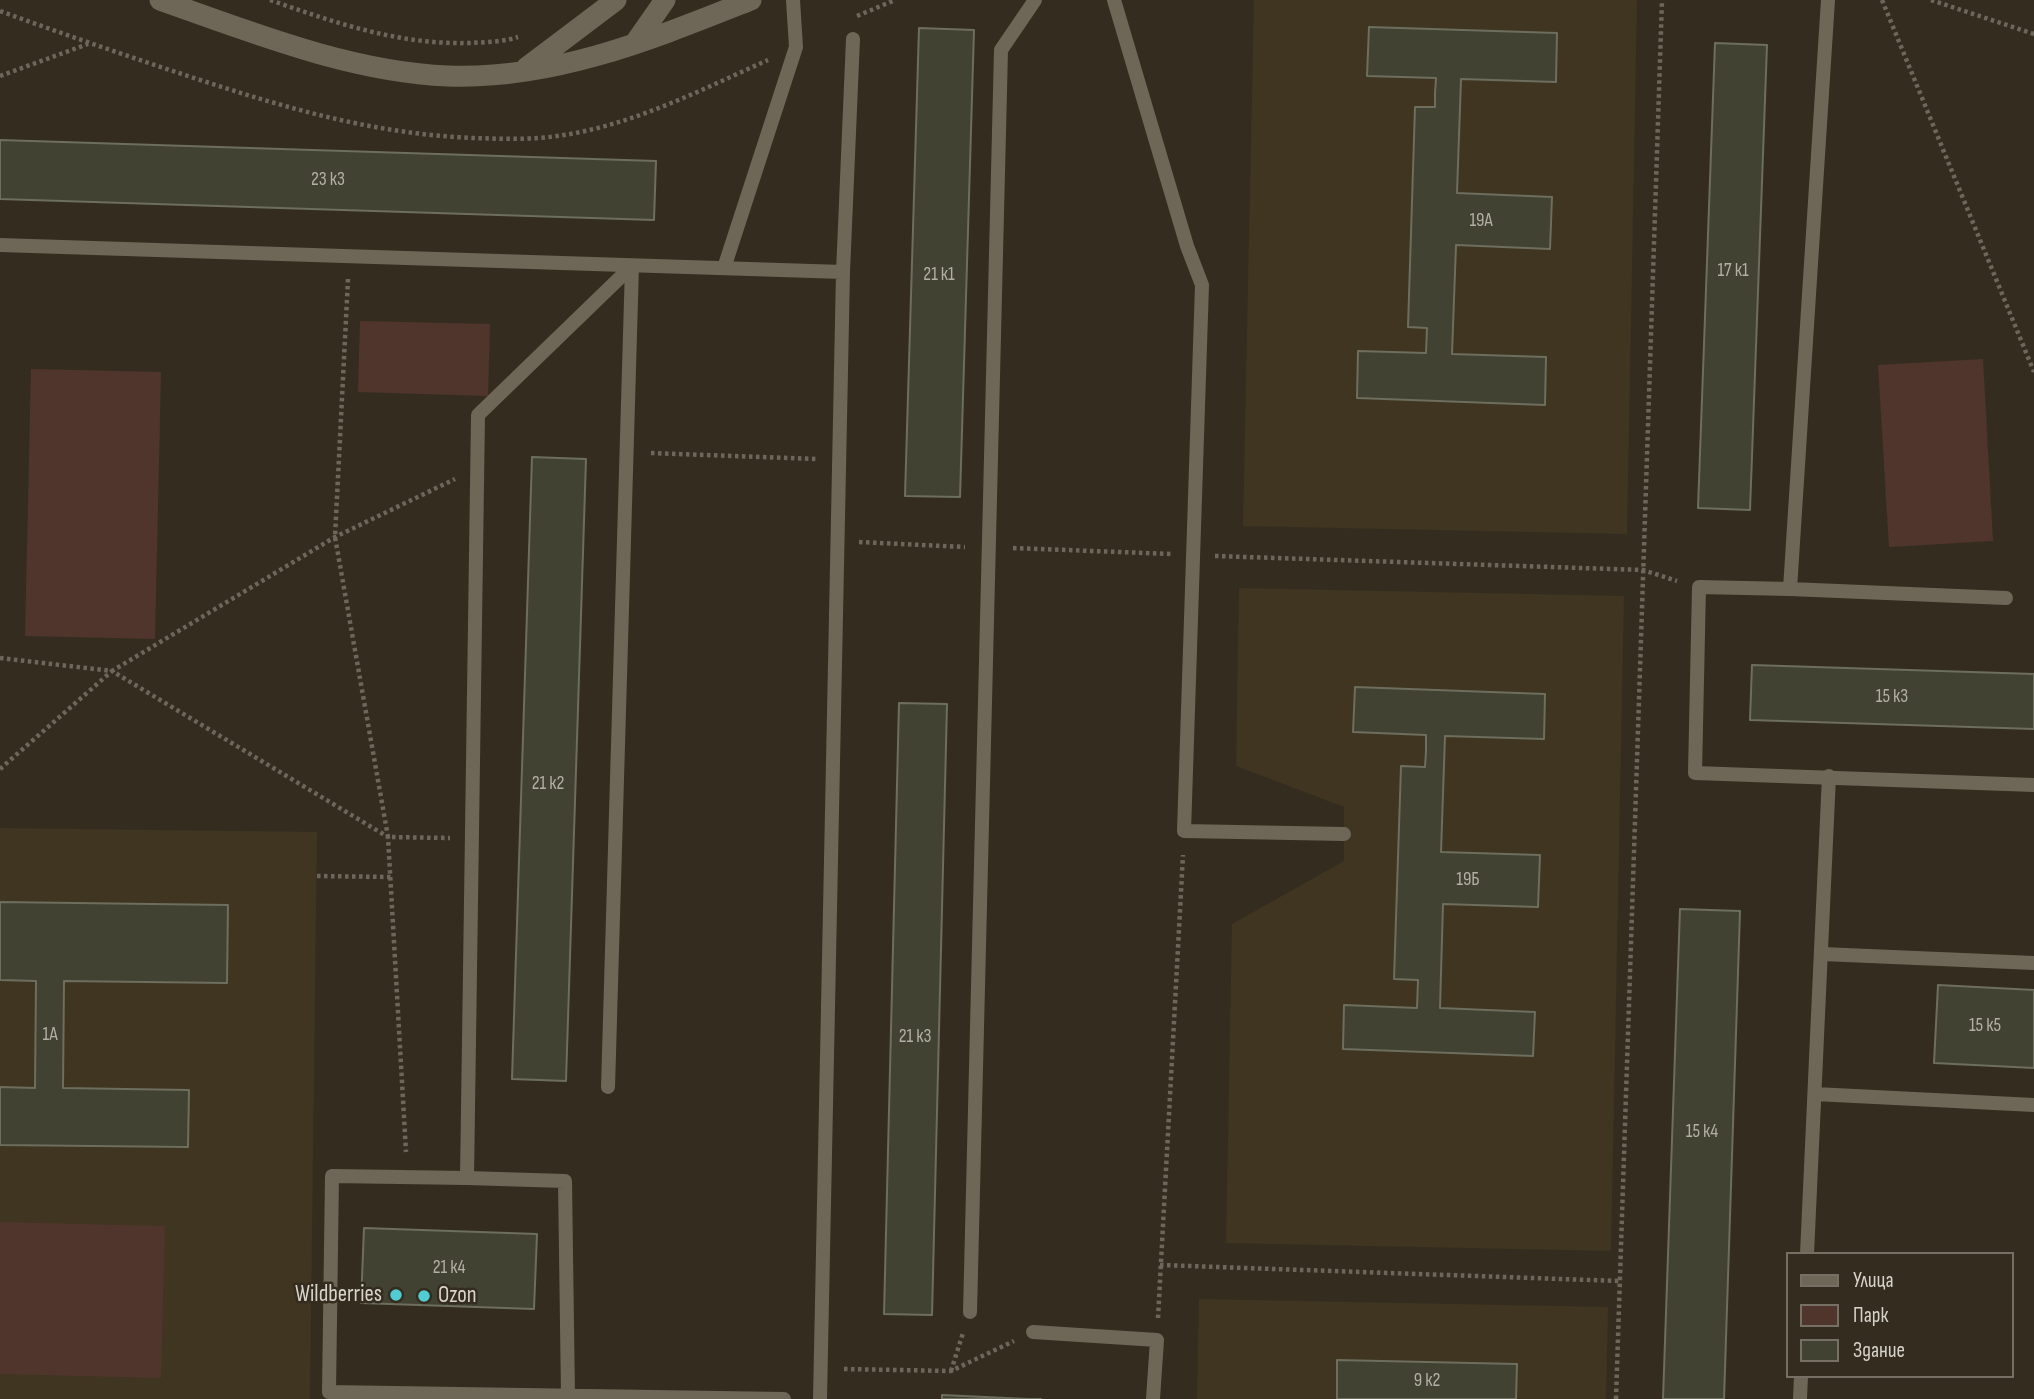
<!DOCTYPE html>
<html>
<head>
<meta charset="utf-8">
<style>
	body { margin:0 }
	#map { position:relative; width:2034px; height:1399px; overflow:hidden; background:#342d1f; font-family:"Sofia Sans Condensed",sans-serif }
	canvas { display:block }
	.legend { position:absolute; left:1786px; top:1252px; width:228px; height:126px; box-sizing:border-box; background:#342d1f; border:2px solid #756f64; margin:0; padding:9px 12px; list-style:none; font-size:21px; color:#d7d3cb }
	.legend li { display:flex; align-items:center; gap:14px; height:35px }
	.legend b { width:35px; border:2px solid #756f64 }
</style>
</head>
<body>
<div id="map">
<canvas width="2034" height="1399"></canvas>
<ul class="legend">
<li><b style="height:9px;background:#6e6757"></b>Улица</li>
<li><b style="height:19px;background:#50352c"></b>Парк</li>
<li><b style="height:19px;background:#424232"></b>Здание</li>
</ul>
</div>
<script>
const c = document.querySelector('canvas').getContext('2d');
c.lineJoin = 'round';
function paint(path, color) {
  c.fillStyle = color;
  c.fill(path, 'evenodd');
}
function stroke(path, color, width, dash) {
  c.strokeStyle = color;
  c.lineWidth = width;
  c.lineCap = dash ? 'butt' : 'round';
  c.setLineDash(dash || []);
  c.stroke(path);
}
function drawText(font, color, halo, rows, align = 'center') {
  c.font = font + ' "Sofia Sans Condensed",sans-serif';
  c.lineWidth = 5;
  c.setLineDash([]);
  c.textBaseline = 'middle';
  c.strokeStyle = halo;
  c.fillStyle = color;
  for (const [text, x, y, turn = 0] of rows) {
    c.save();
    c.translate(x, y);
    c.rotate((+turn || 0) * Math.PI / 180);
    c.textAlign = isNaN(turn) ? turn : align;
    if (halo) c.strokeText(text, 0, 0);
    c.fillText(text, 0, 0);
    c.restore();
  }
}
paint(new Path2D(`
	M1254,0H1637L1627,534L1243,526Z
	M1239,588L1624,596L1611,1251L1226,1243L1232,924L1344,861V807L1236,766Z
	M0,828L317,832L310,1399H0Z
	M1199,1299L1608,1307L1606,1399H1197Z`), '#3f3521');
paint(new Path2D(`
	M360,321L490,324L488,396L358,392Z
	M1983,359L1993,541L1889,547L1878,365Z
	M31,369L161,372L155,639L25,636Z
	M0,1222L165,1226L161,1378L0,1374Z`), '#50352c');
const building = new Path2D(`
	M1369,27L1557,33L1556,82L1461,79L1457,193L1552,197L1550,249L1456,245L1452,354L1546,357L1545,405L1357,398L1358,351L1426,353L1427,328L1408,327L1415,107H1435V93L1436,78L1367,76Z
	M919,28L974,30L960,497L905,496Z
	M1715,43L1767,45L1750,510L1698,508Z
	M0,140L656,161L654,220L0,199Z
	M532,457L586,459L566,1081L512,1079Z
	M1752,665L2034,674V729L1750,720Z
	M1355,687L1545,694L1544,739L1445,736L1441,852L1540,855L1538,907L1443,904L1440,1008L1535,1012L1533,1056L1343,1049L1344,1005L1417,1008L1418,980L1394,979L1401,766L1425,767L1426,751V735L1353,732Z
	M899,703L947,704L932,1315L884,1314Z
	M0,902L228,905L227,983L64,981L63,1088L189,1090L188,1147L0,1145V1087L35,1088L36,981L0,980Z
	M1680,909L1740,911L1724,1399H1663Z
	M1938,985L2034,990V1068L1934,1063Z
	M364,1228L537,1234L534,1309L361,1303Z
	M1337,1360L1517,1364L1516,1399H1337Z
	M942,1395L1028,1399H1041H942Z`);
paint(building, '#424232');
stroke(building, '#6d6e5d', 2);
stroke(new Path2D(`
	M270,0C336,23 399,45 470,43C486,42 503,42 518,37
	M1882,0L2034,372
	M1931,0L2034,34
	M0,11C63,34 127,56 191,77C286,108 373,134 474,138C504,139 535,140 564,135C635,124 703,89 768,60
	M857,16L895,0
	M0,76L88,44
	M348,279L335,537L388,837L450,838
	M651,453L817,459
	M859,542L965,547
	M1013,548L1172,554
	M1215,556L1643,570L1677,581
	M0,658L112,671L335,537L455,479
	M0,769L112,671L388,837L406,1152
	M317,876L391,877
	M1160,1265L1619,1281
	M1158,1318L1183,855
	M844,1369L951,1371L1014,1341
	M951,1371L963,1333
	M1616,1399L1662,0`), '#6d675b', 4.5, [3.5, 3.5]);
stroke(new Path2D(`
	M1114,0L1187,246L1202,285L1184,831L1344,834
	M1828,0L1790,589L1699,587L1695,773L2034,785
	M0,245L843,272L853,39
	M724,268L796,47L793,0
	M1790,589L2006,598
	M1822,954L2034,963
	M608,1087L632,266L478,415L467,1178L332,1176L329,1392L784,1399
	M1815,1094L2034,1105
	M467,1178L565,1181L568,1396
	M1807,1254L1829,776
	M970,1312L1001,50L1035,0
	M1033,1332L1157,1340L1153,1399
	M820,1399L843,272
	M1800,1399L1801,1376`), '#6e6757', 14);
stroke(new Path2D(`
	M160,0C251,32 350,72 448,76C554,80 655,38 751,0
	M635,43L665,0
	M526,68L616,0`), '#6e6757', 21);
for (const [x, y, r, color] of [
	[396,1295,7,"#51ccd3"],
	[424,1296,7,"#51ccd3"]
]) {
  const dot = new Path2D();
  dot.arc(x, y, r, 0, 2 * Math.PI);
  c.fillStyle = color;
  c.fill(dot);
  stroke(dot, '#342d1f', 2.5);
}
drawText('19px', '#b2afa5', null, [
	["23 к3",328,180],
	["19А",1481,221],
	["17 к1",1733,271],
	["21 к1",939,275],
	["15 к3",1892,697],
	["21 к2",548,784],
	["19Б",1468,880],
	["15 к5",1985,1026],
	["1А",50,1035],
	["21 к3",915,1037],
	["15 к4",1702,1132],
	["21 к4",449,1268],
	["9 к2",1427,1381]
]);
drawText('23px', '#d7d3cb', '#342d1f', [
	["Wildberries",382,1295],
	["Ozon",438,1296,"left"]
], 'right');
</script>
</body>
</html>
